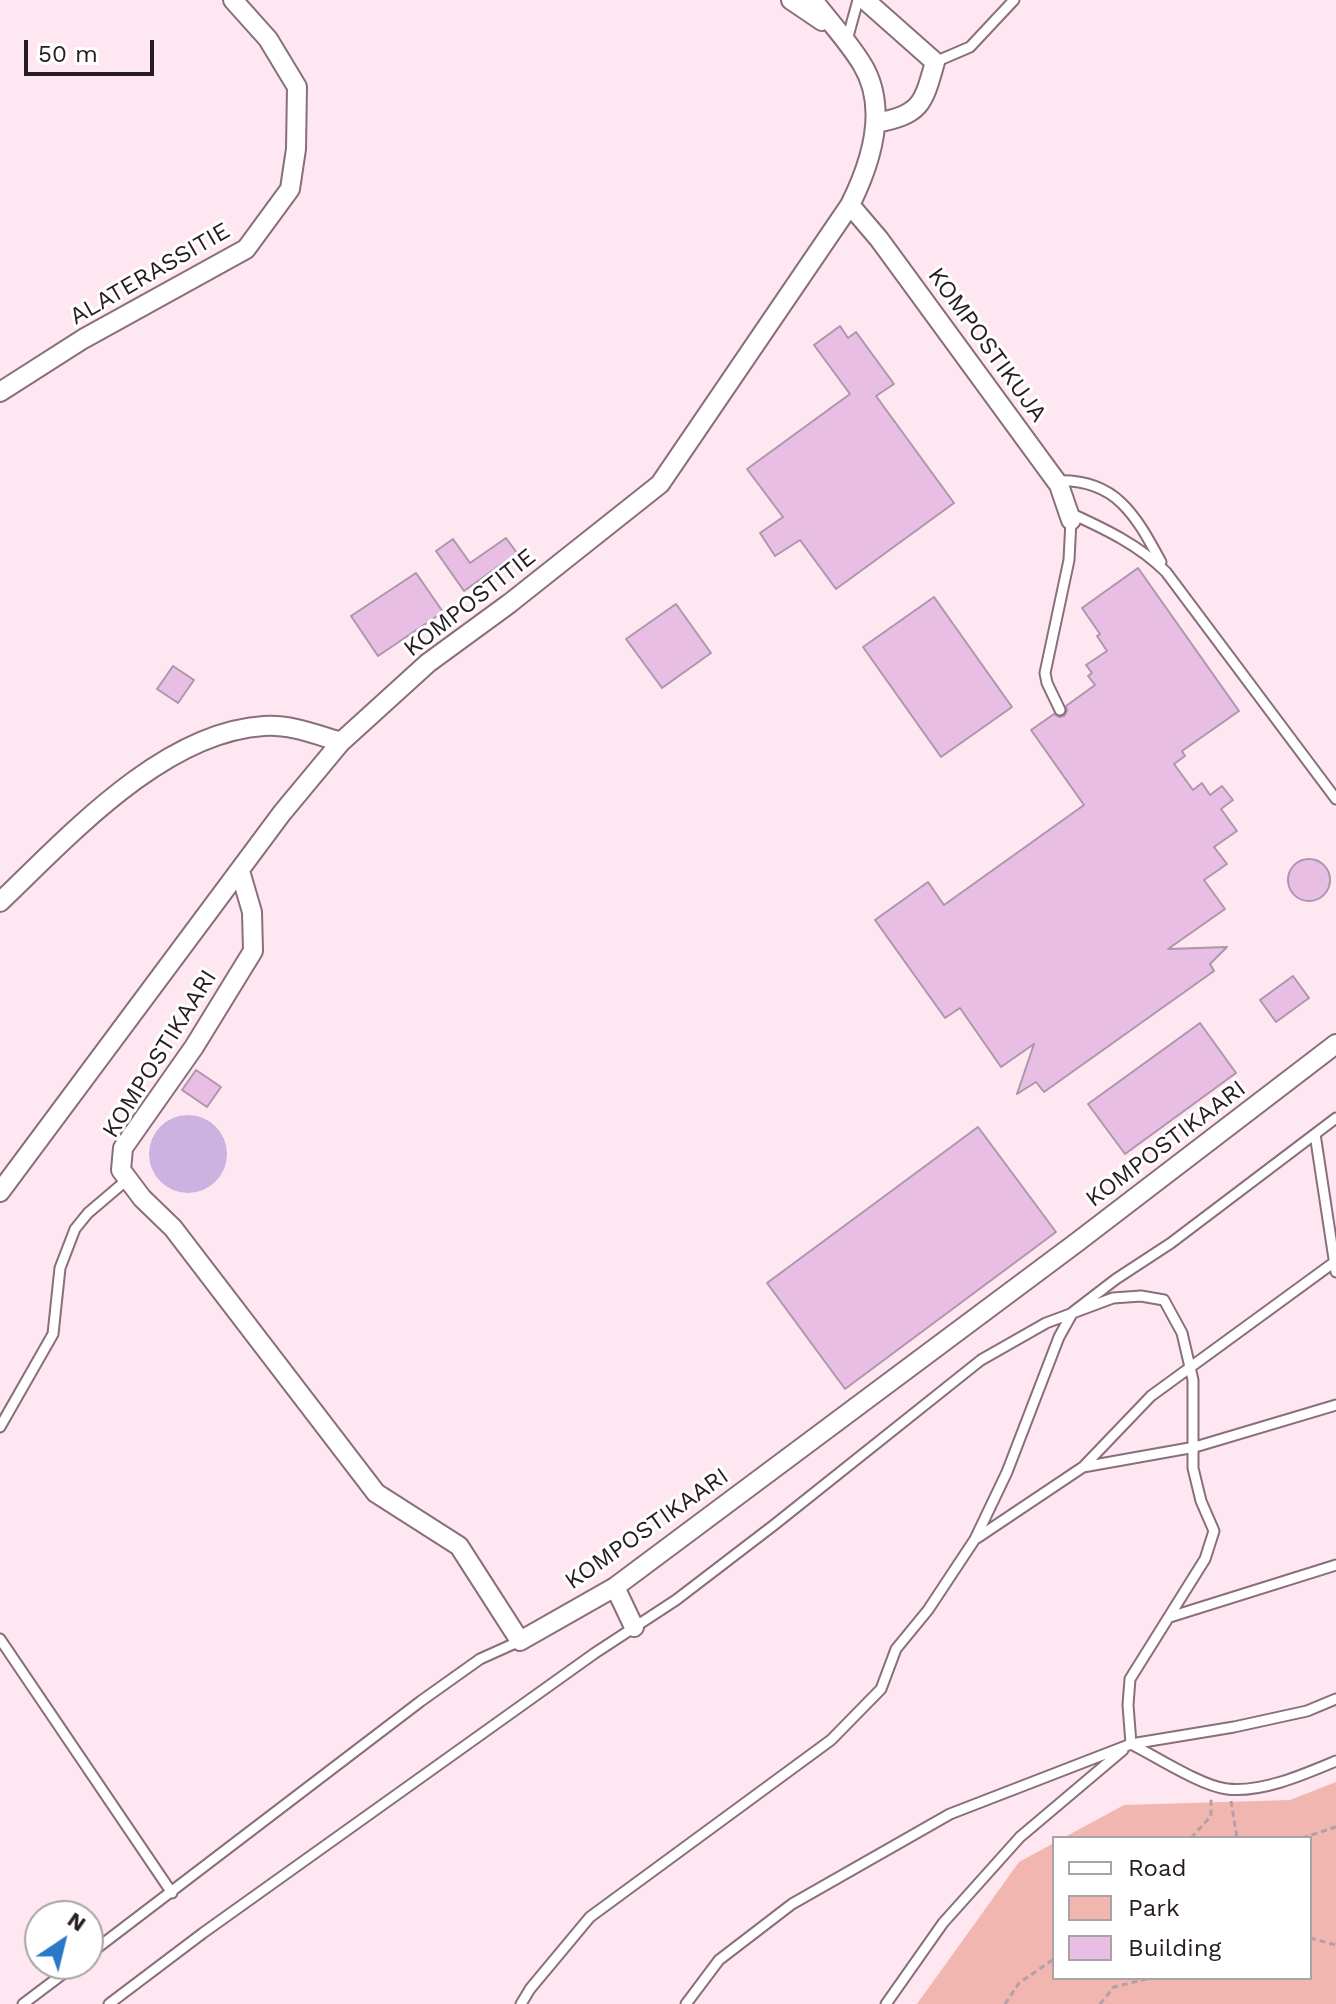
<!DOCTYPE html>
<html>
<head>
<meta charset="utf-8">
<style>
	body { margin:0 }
	#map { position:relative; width:1336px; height:2004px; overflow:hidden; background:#ffe7f2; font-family:"Work Sans",sans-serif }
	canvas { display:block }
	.legend { position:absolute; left:1052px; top:1836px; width:260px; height:144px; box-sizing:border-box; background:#fff; border:2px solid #a8a4a6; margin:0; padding:10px 14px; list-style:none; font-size:24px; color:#261c21 }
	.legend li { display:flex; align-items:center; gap:16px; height:40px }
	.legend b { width:40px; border:2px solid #a8a4a6 }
	.north { position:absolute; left:24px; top:1900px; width:80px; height:80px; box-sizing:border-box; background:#fff; border:2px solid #a8a4a6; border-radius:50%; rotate:35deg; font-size:22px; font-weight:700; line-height:32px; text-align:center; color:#261c21 }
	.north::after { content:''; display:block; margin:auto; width:28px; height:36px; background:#2879c8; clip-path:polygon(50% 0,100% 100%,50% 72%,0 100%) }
	.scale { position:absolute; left:24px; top:40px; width:130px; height:36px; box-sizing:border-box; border:4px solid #261c21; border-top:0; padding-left:10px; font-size:24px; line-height:28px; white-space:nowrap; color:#261c21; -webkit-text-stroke:6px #fff; paint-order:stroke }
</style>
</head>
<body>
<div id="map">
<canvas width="1336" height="2004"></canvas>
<ul class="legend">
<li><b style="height:10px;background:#fff"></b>Road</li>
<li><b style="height:22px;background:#f1b6af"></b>Park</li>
<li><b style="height:22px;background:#e8bee5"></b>Building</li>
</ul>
<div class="north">N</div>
<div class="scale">50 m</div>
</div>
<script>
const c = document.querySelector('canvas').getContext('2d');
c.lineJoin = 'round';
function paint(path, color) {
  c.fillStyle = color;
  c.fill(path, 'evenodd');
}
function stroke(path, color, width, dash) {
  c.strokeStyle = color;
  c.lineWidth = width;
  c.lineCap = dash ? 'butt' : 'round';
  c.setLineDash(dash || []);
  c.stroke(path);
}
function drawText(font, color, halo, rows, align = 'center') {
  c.font = font + ' "Work Sans",sans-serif';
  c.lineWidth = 6;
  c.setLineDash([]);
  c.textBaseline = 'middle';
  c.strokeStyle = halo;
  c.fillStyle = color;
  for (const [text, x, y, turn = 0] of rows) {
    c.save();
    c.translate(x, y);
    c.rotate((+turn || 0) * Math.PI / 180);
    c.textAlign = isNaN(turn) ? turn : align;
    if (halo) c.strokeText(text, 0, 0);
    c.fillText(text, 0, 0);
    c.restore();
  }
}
paint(new Path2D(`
	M1336,1782V2004H917L1019,1862L1054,1843V1978H1310V1838H1063L1124,1805L1290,1800Z`), '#f1b6af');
paint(new Path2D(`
	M149 1154a39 39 0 1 1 78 0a39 39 0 1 1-78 0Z`), '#cbb2e1');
const building = new Path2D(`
	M840,326L848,338L856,332L894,384L876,396L954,503L836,589L800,540L775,556L760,533L783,517L747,469L850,394L814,345Z
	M506,538L517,553L464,591L436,551L453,539L470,563Z
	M1138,568L1239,711L1182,751L1185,756L1174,764L1193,790L1202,783L1210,795L1222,786L1233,800L1221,809L1237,831L1214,847L1227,864L1204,880L1225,909L1168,949L1227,947L1210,964L1214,971L1044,1092L1036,1082L1017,1094L1034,1044L1001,1067L960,1008L945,1018L875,920L928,882L944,905L1084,805L1031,730L1054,714L1059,717L1064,716L1067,711L1066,706L1095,685L1088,676L1092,673L1086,665L1107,651L1097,636L1100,634L1082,608Z
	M416,573L443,612L378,656L351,616Z
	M934,597L1012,707L941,757L863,647Z
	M676,604L711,653L662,688L626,639Z
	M173,666L194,680L178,703L157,689Z
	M1288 880a21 21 0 1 1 42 0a21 21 0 1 1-42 0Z
	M1293,976L1309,998L1276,1022L1260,1000Z
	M1200,1023L1236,1073L1125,1154L1088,1104Z
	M196,1070L221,1087L207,1107L182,1090Z
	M978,1127L1056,1232L845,1389L767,1283Z`);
paint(building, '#e8bee5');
stroke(building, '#ac97aa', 2);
const lane = new Path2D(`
	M847,40L858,0
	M935,62L970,47L1014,0
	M1056,481C1116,478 1136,516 1161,562
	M1070,513C1105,529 1139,545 1166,572L1336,799
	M1060,710L1047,683L1045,673L1069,560L1071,520
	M1315,1134L1336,1272
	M0,1427L53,1334L60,1268L75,1229L88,1213L128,1179
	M1083,1467L1151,1396L1336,1261
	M977,1538L1083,1467L1195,1447L1336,1405
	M1170,1617L1336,1565
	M0,1639L172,1893
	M88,1955L421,1701L480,1659L520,1641
	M23,2004L76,1964
	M109,2004L203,1933L595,1653L676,1600L774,1525L981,1360L1046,1323L1113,1298L1141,1296L1164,1300L1182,1333L1193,1380V1468L1201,1501L1214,1531L1205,1559L1130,1679L1128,1705L1131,1744C1155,1756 1201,1786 1227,1789C1262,1793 1305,1774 1336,1761
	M521,2004L530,1989L590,1917L831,1740L881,1689L896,1649L928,1610L975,1539L1007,1472L1059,1337L1073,1312L1116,1279L1171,1243L1336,1118
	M686,2004L719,1960L792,1904L950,1814L1131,1744L1234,1727L1307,1711L1336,1699
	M886,2004L943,1923L1020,1837L1123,1750`);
const street = new Path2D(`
	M791,0L822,21
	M865,0L935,62C923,105 921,114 876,123
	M850,205L879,239L1059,485L1071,520
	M0,392L83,339L246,249L290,189L296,149L297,87L268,39L233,0
	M240,871L252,912L253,951L194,1047L123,1148L121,1170L142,1198L173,1228L376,1493L459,1546L520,1641L615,1587L1076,1243L1336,1044
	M0,902C69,836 163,732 264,726C290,724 317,735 341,742
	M0,1192L282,813L341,742L428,663L510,603L660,484L850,205C871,163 889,108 862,64C848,41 829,21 813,0
	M615,1587L634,1627`);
stroke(lane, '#886f7b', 13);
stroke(street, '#886f7b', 22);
stroke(new Path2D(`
	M1231,1801L1237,1838
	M1191,1838L1211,1816V1797
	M1302,1838L1336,1827
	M1310,1938L1336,1945
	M1005,2004L1019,1983L1054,1959
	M1100,2004L1114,1987L1150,1978`), '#b29fa8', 3, [6, 4]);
stroke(lane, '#fff', 9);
stroke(street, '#fff', 18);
drawText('24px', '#261c21', '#fff', [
	["ALATERASSITIE",150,274,-30],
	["KOMPOSTIKUJA",987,345,54],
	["KOMPOSTITIE",470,603,-38],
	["KOMPOSTIKAARI",160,1054,-58],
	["KOMPOSTIKAARI",1166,1144,-37],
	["KOMPOSTIKAARI",647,1529,-35]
]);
</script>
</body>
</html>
